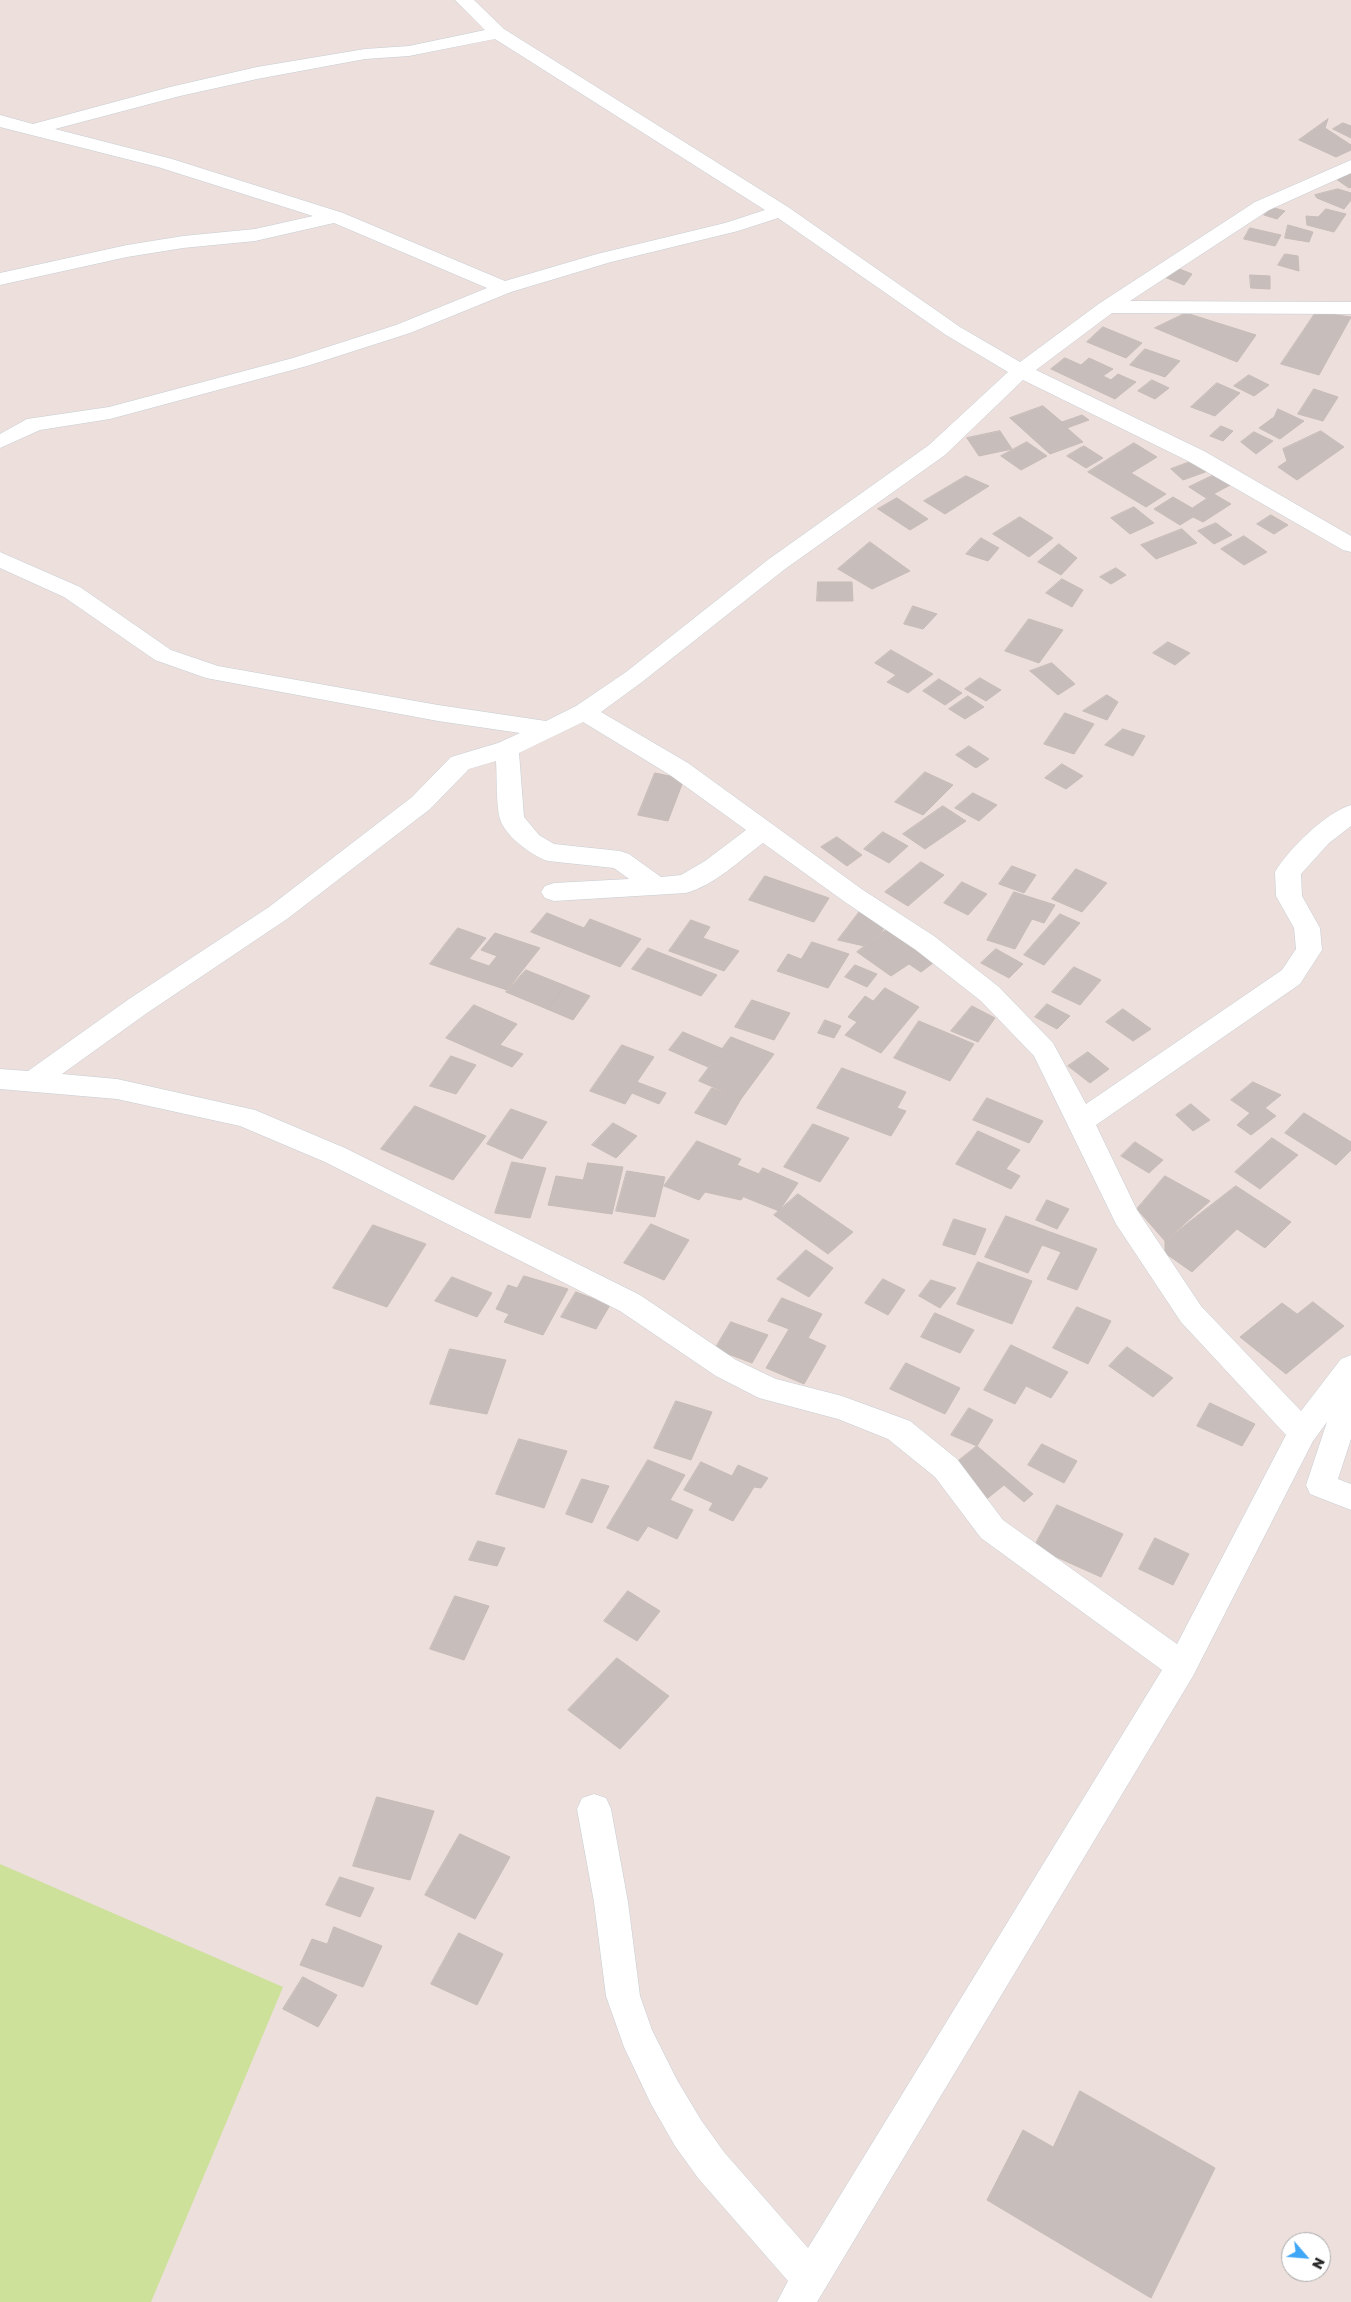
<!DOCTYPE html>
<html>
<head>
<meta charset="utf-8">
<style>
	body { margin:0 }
	#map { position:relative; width:1351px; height:2302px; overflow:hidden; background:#ecdfdc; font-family:"Golos Text",sans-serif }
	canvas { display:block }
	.north { position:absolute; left:1281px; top:2232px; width:50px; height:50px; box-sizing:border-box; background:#fff; border:1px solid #aaa; border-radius:50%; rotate:117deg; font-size:14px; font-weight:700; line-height:20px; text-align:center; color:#2a2a2a }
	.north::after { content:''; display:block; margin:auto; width:18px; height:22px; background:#40a6f6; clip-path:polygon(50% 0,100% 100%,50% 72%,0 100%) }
</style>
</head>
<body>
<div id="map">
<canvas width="1351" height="2302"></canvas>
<div class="north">N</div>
</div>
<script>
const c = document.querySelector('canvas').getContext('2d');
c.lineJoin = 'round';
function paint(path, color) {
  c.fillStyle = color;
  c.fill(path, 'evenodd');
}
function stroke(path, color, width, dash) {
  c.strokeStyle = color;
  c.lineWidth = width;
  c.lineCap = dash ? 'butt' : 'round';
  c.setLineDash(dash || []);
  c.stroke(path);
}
paint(new Path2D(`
	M0,1864L283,1987L151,2302H0Z`), '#cde19a');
const building = new Path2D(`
	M1328,119L1325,128L1351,145V150L1336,157L1299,140Z
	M1343,123L1351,126V138L1333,129Z
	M1351,174V187L1349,188L1336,179Z
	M1338,189L1351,193V200L1344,209L1317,198L1315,195Z
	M1271,207L1285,211L1277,219L1264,215Z
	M1326,209L1346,214L1334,232L1307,225L1306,216L1318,217Z
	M1288,225L1313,232L1309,242L1285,238Z
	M1250,228L1281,235L1275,246L1244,239Z
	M1285,254L1298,256L1299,271L1278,265Z
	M1177,268L1192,274L1184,285L1162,276Z
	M1250,275L1270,276V289L1251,288Z
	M1316,312L1351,317L1319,375L1281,364Z
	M1186,313L1256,335L1237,362L1155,328Z
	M1103,327L1142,343L1126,358L1087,342Z
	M1145,349L1180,361L1165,377L1130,365Z
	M1065,358L1081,365L1089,358L1113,369L1103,376L1111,380L1118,374L1136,382L1115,399L1051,369Z
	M1249,375L1269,385L1254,396L1234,386Z
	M1152,380L1169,388L1155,399L1138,391Z
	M1217,383L1240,393L1215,416L1191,407Z
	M1314,389L1338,397L1323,421L1298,414Z
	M1043,406L1062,422L1082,415L1089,420L1067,428L1083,442L1050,454L1010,418Z
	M1278,409L1304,421L1280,439L1259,428L1274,417Z
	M1221,426L1233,431L1223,441L1210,436Z
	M1000,431L1012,449L979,456L967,438Z
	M1321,431L1344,447L1297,480L1278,467L1287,461L1283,449Z
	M1254,432L1273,441L1256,454L1241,442Z
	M1027,442L1047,456L1021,470L1001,456Z
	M1134,443L1157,457L1131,473L1166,494L1146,507L1088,472Z
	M1084,446L1103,458L1086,468L1067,456Z
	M1195,460L1208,471L1183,480L1171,469Z
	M1216,474L1232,484L1206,498L1189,487Z
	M966,476L989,486L945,514L924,501Z
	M1214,494L1231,504L1203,522L1193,517L1180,525L1154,509L1173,497L1192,508Z
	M897,498L928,519L910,530L878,509Z
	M1134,507L1154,523L1130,534L1111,518Z
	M1271,515L1288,525L1274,534L1257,524Z
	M1020,517L1053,538L1029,557L993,534Z
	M1216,523L1232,535L1214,544L1198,531Z
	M1182,529L1197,543L1156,559L1141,545Z
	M1244,536L1267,552L1244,565L1221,549Z
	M981,538L999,548L988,561L966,554Z
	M870,542L910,571L872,589L838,569Z
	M1059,544L1077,558L1061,575L1038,562Z
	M1116,568L1126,575L1111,584L1100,577Z
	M1062,579L1083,590L1072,607L1046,593Z
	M818,582H852L853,601H817Z
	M913,606L937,614L923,629L904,624Z
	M1029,619L1063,630L1039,663L1005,651Z
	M1168,642L1190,653L1175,665L1153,653Z
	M891,650L933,674L908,693L887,682L896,675L875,663Z
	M1052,663L1075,684L1058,695L1030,671Z
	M980,678L1001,690L986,701L965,689Z
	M939,679L962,693L945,705L923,691Z
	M1107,695L1118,702L1107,720L1083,711Z
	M968,696L984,707L965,719L949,709Z
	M1065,713L1094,724L1074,754L1044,744Z
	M1123,729L1145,736L1133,756L1105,745Z
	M969,746L989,759L976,768L956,755Z
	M1062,764L1083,776L1066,789L1045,778Z
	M925,772L953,785L923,815L895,802Z
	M655,773L684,779L668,821L638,815Z
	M973,793L997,805L979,821L955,808Z
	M943,806L966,821L925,849L903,834Z
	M883,832L908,846L889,863L864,849Z
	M837,837L862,855L847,866L821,847Z
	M921,862L944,875L908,906L885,892Z
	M1012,866L1036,875L1024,893L999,884Z
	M1076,869L1107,883L1082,912L1052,899Z
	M765,876L829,898L814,922L749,900Z
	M962,882L987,894L968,915L944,903Z
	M1014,892L1055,905L1044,923L1032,919L1015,949L987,940Z
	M860,911L888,922L881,933L864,946L838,940Z
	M547,913L584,928L590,919L641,939L620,967L531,932Z
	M1060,914L1080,923L1044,965L1024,955Z
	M691,920L710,927L703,938L739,951L724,971L669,951Z
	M890,927L937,960L921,972L909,964L891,976L857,952Z
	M458,928L486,938L469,959L489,966L497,956L481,950L495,933L540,948L507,990L430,964Z
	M812,942L849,954L828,988L777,971L788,954L801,959Z
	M648,948L717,975L701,996L632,969Z
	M996,949L1023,964L1009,978L981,963Z
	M855,965L877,974L867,987L845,977Z
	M1074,967L1101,980L1080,1005L1052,992Z
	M526,970L566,986L547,1009L506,992Z
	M566,986L590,996L573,1020L547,1009Z
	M885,988L919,1007L881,1053L845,1035L857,1022L848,1017L865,996L873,1001Z
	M752,1000L790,1013L774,1040L735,1027Z
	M1047,1004L1070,1016L1057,1029L1035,1017Z
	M474,1005L517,1024L500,1045L523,1054L512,1067L446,1038Z
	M972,1006L995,1018L978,1042L951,1031Z
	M1123,1009L1151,1029L1133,1041L1106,1022Z
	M825,1020L841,1026L834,1038L818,1033Z
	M919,1021L974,1044L950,1081L894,1058Z
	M683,1032L723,1049L708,1067L669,1050Z
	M731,1037L774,1054L741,1099L699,1081Z
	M622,1045L654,1057L637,1082L666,1093L659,1104L632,1093L625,1104L590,1091Z
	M1088,1052L1109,1069L1090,1083L1068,1066Z
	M451,1056L476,1065L456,1094L430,1086Z
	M842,1068L906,1092L897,1108L906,1111L891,1136L817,1108Z
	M1253,1082L1281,1095L1265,1108L1276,1116L1251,1135L1237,1125L1250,1113L1231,1100Z
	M712,1088L741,1099L726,1125L695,1113Z
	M987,1098L1043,1121L1029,1143L973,1120Z
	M1191,1104L1210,1120L1193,1131L1176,1115Z
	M415,1106L486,1136L453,1180L381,1149Z
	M511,1109L547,1122L522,1159L487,1144Z
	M1304,1113L1351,1142V1150L1336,1165L1285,1133Z
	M613,1123L637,1136L616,1158L592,1145Z
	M813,1124L849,1138L820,1182L784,1167Z
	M978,1131L1020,1150L1006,1169L1020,1176L1011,1189L956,1164Z
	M1272,1138L1298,1155L1260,1189L1235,1172Z
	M697,1141L741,1159L737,1165L759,1174L741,1200L705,1192L699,1200L664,1186Z
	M1135,1142L1163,1160L1149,1173L1121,1156Z
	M512,1162L546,1168L530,1218L495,1213Z
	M588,1163L623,1167L612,1214L548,1205L556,1176L583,1180Z
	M763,1168L798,1183L779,1211L744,1197Z
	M627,1171L665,1177L655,1217L616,1211Z
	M1165,1176L1210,1201L1165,1241L1137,1209Z
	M1236,1186L1291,1222L1265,1248L1237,1229L1192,1272L1165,1253V1241Z
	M798,1194L853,1232L828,1254L774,1215Z
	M1047,1200L1069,1209L1057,1229L1036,1220Z
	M1006,1216L1097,1249L1077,1290L1047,1279L1061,1252L1042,1245L1028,1273L985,1257Z
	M954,1219L986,1229L975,1255L943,1245Z
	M651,1224L689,1240L664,1280L624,1263Z
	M373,1225L426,1244L387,1307L333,1288Z
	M806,1250L833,1268L809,1297L777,1279Z
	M978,1262L1032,1281L1012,1324L957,1304Z
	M524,1276L568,1289L543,1335L504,1322L509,1314L496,1309L508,1285L517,1288Z
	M452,1277L492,1293L477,1317L435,1301Z
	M883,1279L905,1290L888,1315L865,1303Z
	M931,1280L956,1288L940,1308L919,1296Z
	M576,1292L610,1305L596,1329L561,1317Z
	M782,1298L822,1314L808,1338L826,1346L804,1384L766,1368L789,1329L768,1321Z
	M1313,1302L1344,1326L1286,1374L1240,1337L1282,1303L1297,1314Z
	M1077,1307L1111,1321L1088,1364L1053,1348Z
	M935,1313L974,1330L960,1353L921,1337Z
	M731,1322L768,1335L752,1363L715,1349Z
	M1011,1345L1068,1372L1051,1398L1026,1386L1015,1404L984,1390Z
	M1127,1347L1173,1378L1153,1397L1109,1366Z
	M450,1349L506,1360L487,1414L430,1404Z
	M906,1363L960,1388L945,1414L890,1389Z
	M676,1401L712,1412L691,1460L654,1448Z
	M1210,1403L1255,1424L1242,1446L1197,1426Z
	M969,1408L993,1420L977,1446L951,1435Z
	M519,1439L567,1451L544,1508L496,1494Z
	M1042,1444L1077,1461L1064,1483L1028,1465Z
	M977,1446L1033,1494L1024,1502L1004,1485L984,1501L947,1470Z
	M648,1460L685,1475L670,1500L693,1510L677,1539L648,1526L638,1541L607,1528Z
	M701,1462L732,1476L738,1465L768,1478L761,1488L754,1487L733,1521L709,1510L713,1503L684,1490Z
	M582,1479L609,1486L592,1523L566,1514Z
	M1057,1505L1123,1534L1101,1577L1034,1547Z
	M1155,1538L1189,1554L1173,1585L1139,1569Z
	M478,1541L505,1548L497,1566L469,1560Z
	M628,1591L660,1611L637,1641L604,1621Z
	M455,1596L489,1606L464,1660L430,1649Z
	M617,1658L669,1696L620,1749L568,1710Z
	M377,1797L434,1811L410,1880L353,1866Z
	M460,1834L510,1857L475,1919L425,1895Z
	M340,1877L374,1888L360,1917L326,1905Z
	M334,1927L382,1946L363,1987L300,1965L312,1939L327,1944Z
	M459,1933L503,1954L477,2005L431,1984Z
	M303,1977L337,1995L318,2027L283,2009Z
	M1080,2091L1215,2168L1151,2298L987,2200L1023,2130L1053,2147Z`);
paint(building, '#c7bebb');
stroke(building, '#c7bbb6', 1);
const street = new Path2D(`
	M455,0H474L504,29L788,207L960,327L1020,362L1100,303L1255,202L1351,160V173L1269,210L1130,301L1351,302V314L1112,313L1036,370L1204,451L1351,536V552L1343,550L1188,461L1023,380L945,455L785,569L642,682L601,712L688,763L863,890L934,936L999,987L1053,1043L1086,1104L1282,970L1296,949L1294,928L1276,896L1275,872C1288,850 1326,812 1351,805V826L1329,843L1301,874L1302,896L1320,928L1322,950L1300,984L1096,1125L1137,1210L1201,1306L1301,1411L1341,1359L1351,1355V1439L1338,1479L1351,1484V1510L1310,1494L1306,1485L1327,1422L1313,1441L1193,1676L817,2302H777L788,2281L698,2178L675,2146L651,2104L624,2047L606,1996L594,1902L577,1809L582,1798L594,1794L606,1798L611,1809L628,1902L640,1996L652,2030L677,2080L701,2120L724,2152L808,2248L1162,1670L981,1538L935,1477L888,1439L838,1419L759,1398L716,1376L620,1311L325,1162L240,1126L117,1099L0,1089V1069L28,1071L129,999L269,907L412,797L451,757L498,743L520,733L438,721L206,678L155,660L64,597L0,568V552L80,587L171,650L218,666L438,705L546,721L576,706L626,672L769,559L929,445L1008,372L946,335L778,218L738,231L611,262L511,292L410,333L307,366L110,419L40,430L0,448V434L27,419L109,407L293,358L396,325L487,288L334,223L255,241L183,248L127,257L0,285V273L127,245L183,236L255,229L313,216L158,167L0,127V115L33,124L170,87L257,67L365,49L409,46L485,30ZM495,39L765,210L725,223L597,254L505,281L343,213L172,159L55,129L180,96L257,79L365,59L409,56ZM583,722L670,775L746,830L705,861L681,875L661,877L629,854L620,851L554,844L539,835L524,817L519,753ZM496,761C497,776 496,805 500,819C505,836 532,856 548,861L614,868L629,879L554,883L545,886L541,892L545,898L554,901L686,893C715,885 740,860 763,843L845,902L916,950L981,1001L1034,1056L1116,1224L1181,1322L1286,1435L1177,1644L1003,1520L957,1459L910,1421L842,1396L776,1379L736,1360L640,1295L345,1148L255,1110L117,1079L62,1074L147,1013L287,919L430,809L469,769Z`);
stroke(street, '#c5cdd4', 1);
paint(street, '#fff');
</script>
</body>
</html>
